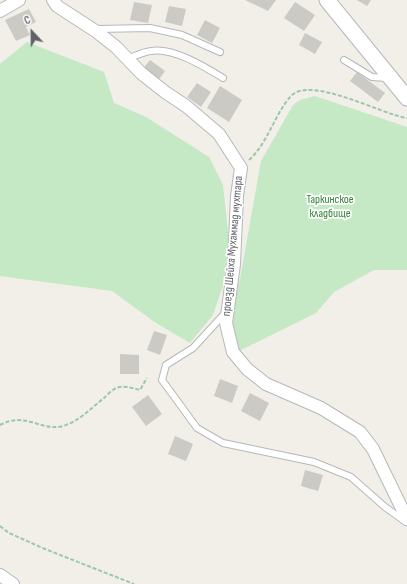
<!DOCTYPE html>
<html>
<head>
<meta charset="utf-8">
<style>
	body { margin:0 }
	#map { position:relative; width:407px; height:584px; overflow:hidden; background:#f1efe8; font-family:"Sofia Sans Condensed",sans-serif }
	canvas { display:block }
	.north { position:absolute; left:12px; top:12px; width:40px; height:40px; -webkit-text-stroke:3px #fff; paint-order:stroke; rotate:338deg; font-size:11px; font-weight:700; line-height:16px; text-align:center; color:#5f6368 }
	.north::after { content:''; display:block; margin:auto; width:14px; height:18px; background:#5f6368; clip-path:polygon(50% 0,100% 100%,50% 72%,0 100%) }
</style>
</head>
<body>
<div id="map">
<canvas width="407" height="584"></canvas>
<div class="north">С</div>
</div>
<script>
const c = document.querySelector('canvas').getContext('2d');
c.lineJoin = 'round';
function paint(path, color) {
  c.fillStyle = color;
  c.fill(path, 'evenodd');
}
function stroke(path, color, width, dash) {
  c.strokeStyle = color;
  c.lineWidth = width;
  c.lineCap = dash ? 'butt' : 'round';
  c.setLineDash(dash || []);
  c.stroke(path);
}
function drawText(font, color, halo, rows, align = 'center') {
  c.font = font + ' "Sofia Sans Condensed",sans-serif';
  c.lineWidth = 3.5;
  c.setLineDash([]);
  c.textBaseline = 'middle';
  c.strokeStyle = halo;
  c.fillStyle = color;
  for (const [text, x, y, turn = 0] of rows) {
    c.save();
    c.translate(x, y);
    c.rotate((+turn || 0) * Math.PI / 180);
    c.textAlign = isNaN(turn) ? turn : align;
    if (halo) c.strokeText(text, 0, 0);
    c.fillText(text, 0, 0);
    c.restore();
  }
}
paint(new Path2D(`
	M27,42L104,72L114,103L146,117L209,157L223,185L230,250L228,271L213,315L190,343L156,323L112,291L0,276V64Z
	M315,96L407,127V270H374L334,292L316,313L237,352L229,321L240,279L261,161L293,105L300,100Z`), '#c5e8c5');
paint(new Path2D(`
	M245,0H276L268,11Z
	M357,0H371L367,6Z
	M134,2L152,5L148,23L130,20Z
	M295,2L315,15L304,31L284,18Z
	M169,6L186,9L182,26L165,22Z
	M29,9L36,22L26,27L30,35L16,41L5,20Z
	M205,20L220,28L212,43L197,35Z
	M305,33L322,42L315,54L299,45Z
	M150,60L165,71L157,82L142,70Z
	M357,72L385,93L378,102L350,81Z
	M197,83L211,92L201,107L187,97Z
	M220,86L242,100L229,122L207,108Z
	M154,331L167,335L160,355L147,350Z
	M120,354L139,355V374H120Z
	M220,379L238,386L232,403L214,396Z
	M250,393L269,403L260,421L241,411Z
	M148,395L162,414L146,426L132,407Z
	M175,436L193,444L186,461L168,454Z
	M305,470L323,475L318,491L301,486Z`), '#cccac5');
const service = new Path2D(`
	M96,29L150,28L182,35L220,52
	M127,59C135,56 143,52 151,51C173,47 205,67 223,78
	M344,60L372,77L387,78
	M226,312L193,348L166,365L162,380L197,428L223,443L314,462L351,477L385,507L406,522`);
const minor = new Path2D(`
	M53,0L57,6L97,32L116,47L141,73L165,92L186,106L219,134L241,168L237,196L234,264L226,323L233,352L247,369L266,384L321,408L360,432L373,449L407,519
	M0,11L19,0
	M0,575L13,584`);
const tertiary = new Path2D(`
	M327,0L407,98`);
stroke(service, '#b5b8bc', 8);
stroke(minor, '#b5b8bc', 14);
stroke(tertiary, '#b5b8bc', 17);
stroke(new Path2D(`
	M249,160C268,143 274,115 291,96C310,75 383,115 407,118
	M0,425C26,411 41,432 63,426C80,421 91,408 104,398C107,395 112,390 116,388C124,385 132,388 140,390L147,378
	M0,526L9,533L45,549L134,584`), '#9cc7a9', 2, [4, 2]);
stroke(service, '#fff', 6);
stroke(minor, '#fff', 12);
stroke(tertiary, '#fff', 15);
drawText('12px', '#348238', '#fff', [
	["Таркинское",330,200],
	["кладбище",330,214]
]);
drawText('12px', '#5f6368', '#fff', [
	["проезд Шейха Мухаммад мухтара",233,246,-85]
]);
</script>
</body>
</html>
